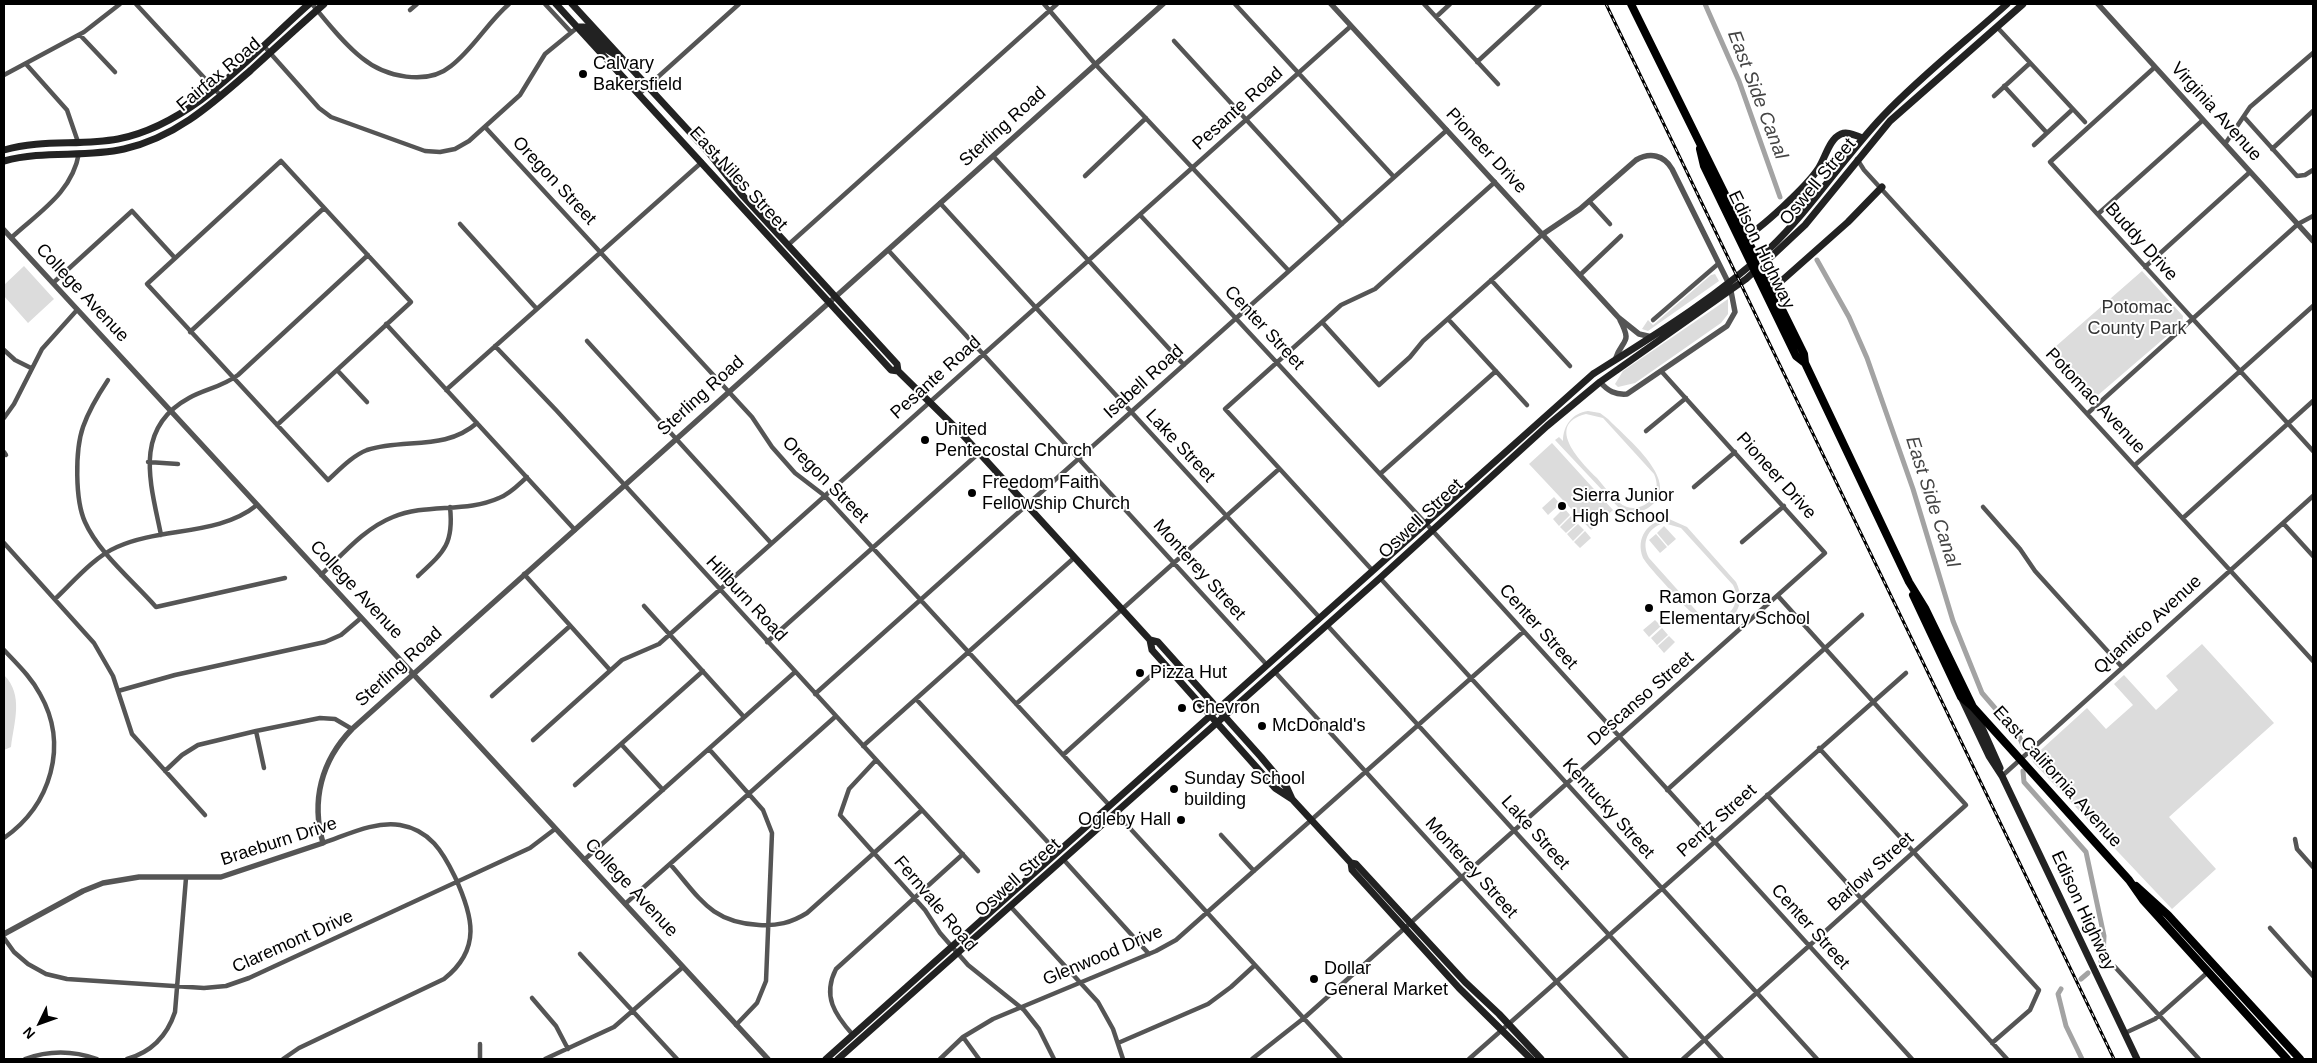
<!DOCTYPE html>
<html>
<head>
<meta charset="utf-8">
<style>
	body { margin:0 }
	#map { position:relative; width:2317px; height:1063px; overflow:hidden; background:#fff; font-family:Arial,sans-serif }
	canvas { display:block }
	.frame { position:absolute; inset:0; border:5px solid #000; pointer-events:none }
	.north { position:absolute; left:15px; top:998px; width:50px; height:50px; -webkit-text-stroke:4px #fff; paint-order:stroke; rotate:228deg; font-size:14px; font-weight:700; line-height:20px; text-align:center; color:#000 }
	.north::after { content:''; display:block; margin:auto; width:18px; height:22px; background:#000; clip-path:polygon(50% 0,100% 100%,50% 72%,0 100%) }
</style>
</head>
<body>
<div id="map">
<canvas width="2317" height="1063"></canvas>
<div class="frame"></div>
<div class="north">N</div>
</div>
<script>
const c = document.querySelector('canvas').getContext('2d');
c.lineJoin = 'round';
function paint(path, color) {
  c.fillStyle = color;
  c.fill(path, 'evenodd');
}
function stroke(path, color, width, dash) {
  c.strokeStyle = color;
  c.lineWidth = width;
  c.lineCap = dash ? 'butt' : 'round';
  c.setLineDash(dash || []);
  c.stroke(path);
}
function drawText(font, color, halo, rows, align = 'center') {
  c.font = font + ' Arial,sans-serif';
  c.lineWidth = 4;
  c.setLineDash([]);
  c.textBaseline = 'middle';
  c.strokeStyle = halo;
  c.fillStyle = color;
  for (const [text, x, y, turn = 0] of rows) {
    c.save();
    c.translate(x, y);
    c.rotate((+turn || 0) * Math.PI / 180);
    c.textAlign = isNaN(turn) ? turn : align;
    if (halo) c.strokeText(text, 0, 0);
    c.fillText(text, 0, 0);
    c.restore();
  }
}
paint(new Path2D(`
	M24,266L54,299L28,323L4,296V285Z
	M2142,271L2183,316L2182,323L2090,402L2047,354Z
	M1715,274L1719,281L1648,331L1642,329L1648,320L1653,325L1711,275Z
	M1728,299V314L1721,323L1635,383L1618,387L1615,384L1623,371Z
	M1588,411L1600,413L1608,419C1625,437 1686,484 1648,508C1639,514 1628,513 1619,508L1555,440L1559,437L1563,441C1563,426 1572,413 1588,411ZM1586,414L1603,418L1654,474C1658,483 1658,492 1651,499C1646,506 1636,510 1627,507C1615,503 1605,487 1597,478C1582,463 1543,425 1586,414Z
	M1552,443L1613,510L1591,530L1529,464Z
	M1554,497L1560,504L1548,515L1542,508Z
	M1564,508L1570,515L1559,526L1553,519Z
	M1571,516L1577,523L1566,533L1560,527Z
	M1669,519L1687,527L1736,582C1741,592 1742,603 1736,612C1714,644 1686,607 1671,591C1662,580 1651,570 1643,558C1635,538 1648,520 1669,519ZM1664,523L1681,528L1733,585C1744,606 1723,628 1701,616L1649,558C1641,543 1647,528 1664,523Z
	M1578,524L1584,530L1573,541L1567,534Z
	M1664,526L1676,539L1668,546L1657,533Z
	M1585,531L1591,538L1580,548L1574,542Z
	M1656,534L1667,547L1660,553L1649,540Z
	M1655,620L1661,626L1649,637L1643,630Z
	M1662,628L1668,635L1657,645L1651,638Z
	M1669,636L1675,642L1664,653L1658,646Z
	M2202,644L2274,723L2169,817L2216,869L2172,909L2033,762L2032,758L2087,708L2106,729L2133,705L2114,684L2124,675L2156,710L2178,690L2166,676Z
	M4,675C24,695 14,722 11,747L4,750Z`), '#dcdcdc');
stroke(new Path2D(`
	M1705,4L1739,81L1780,197
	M1817,260L1849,317L1867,358L1913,489L1953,621L1982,693L2019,736L2024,748
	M2023,771L2024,782L2086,852L2104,936L2103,957L2101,961
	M2081,979L2088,973
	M2061,989L2058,994L2066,1026L2082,1059`), '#a3a3a3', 5);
stroke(new Path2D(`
	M136,4L221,96
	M312,4C327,22 343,43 362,58C385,77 427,86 451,66C474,48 487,23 509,4
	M545,4L571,32
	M1044,4L1096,65L1289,271
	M1235,4L1394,177
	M1424,4L1498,84
	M410,10L417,4
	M1436,17L1450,4
	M1997,27L2085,122
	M80,35L115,72
	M1174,41L1342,224
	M263,45L319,108L331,117L425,151L440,152L455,149L469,141L520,95L545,54L578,27
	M1477,62L1540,4
	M26,64L67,110L78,142
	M2155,67L2050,162L2313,451
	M4,75L84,32L120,4
	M2004,86L2047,133
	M639,94L739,4
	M1994,96L2030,63
	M2244,117L2297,176L2305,175L2313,170
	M485,127L752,417L772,447L795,473L825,496L1110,806
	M2225,144L2250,107L2313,53
	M2034,145L2073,109
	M2272,149L2313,111
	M993,156L1184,365
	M1857,159L1864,170L2313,661
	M1085,176L1146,118
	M1589,201L1610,224
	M940,203L1320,618
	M2098,214L2203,120
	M1141,216L1431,529L1912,1059
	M460,224L536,308
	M11,238C39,212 72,193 79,153
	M788,245L1057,4
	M888,250L1267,665
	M2145,267L2250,172
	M1580,275L1621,236
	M1491,280L1570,366
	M53,283L132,211L175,258
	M1448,319L1527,405
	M1653,320L1718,264
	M1322,322L1379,385L1410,357L1423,341L1543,234
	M386,324L575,530
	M190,332L324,208
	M587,341L771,543
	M495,346L556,410L978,871
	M4,350L15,360L31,368
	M337,370L367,402
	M108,380C98,395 89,410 83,427C75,450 75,500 85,522C98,552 134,582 156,607L285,578
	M446,390L702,162
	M2088,413L2298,224L2313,216
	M4,418L14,404L42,349L77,310
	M277,425L411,302L281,161L147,284L328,480C340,469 352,456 367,450C405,438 445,451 477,423
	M1646,431L1686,398
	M4,452L6,455
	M148,462L178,464
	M2135,465L2313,306
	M1380,474L1496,371
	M1694,487L1735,452
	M1983,507L2020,549L2035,571L2122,667
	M2183,518L2313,401
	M2283,523L2313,556
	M161,535C151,485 132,429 189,398C205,389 222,387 238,375L368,255
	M1742,542L1784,506
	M4,543L94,643L113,676L132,734L205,815
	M1373,571L1225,409L1341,305L1375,289L1495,182
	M524,574L610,670
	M321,575C343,554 365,528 393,517C426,503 466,513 499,498C510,494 518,485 527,477
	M418,576C444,552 454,544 450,507
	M1380,578L1817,1059
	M55,599C74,581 94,557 117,547C161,527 219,536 257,505
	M644,606L744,717
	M1327,625L1722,1059
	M767,642L979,453
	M4,650C17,664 31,677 40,694C69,745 51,805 4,838
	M1275,672L1627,1059
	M118,691L175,675L325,642L341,635L361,618
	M815,694L1447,130
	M492,696L570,626
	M916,699L1057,852
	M1016,704L1279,469
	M256,731L264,768
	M533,740L622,660L659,644L1351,26
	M621,744L663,790
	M863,746L1075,557
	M1819,748L2039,990L2030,1010L1992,1043
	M709,749L763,810L772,833L766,981L757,1003L736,1025
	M1063,755L1164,664
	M876,760L849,789L840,815L925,910L940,933L968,965L1024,1010L1039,1029L1054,1059
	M165,771L182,755L198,745L256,731L320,718L335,719L352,729
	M2002,776L2313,496
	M575,785L703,671
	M1667,790L1862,615
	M1767,795L2007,1059
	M1116,813L1341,1059
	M1221,835L1254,871
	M2295,839L2297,849L2313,867
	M1063,859L1149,954
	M584,860L795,672
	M670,864C700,898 710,922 759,925C777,926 791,923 807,913L922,810
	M625,904L836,716
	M1010,906L1098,1002L1113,1029L1123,1059
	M2270,928L2313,976
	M4,938L14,952L28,964L46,974L67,979L204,988L226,986L249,978L530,848L555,829
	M580,954L677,1059
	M2115,967L2199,1059
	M532,998L556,1026L568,1049
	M2125,1033L2155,1019L2208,972
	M853,1035C835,1015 822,996 836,969L963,854
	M963,1037L979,1059
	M1118,1043L1208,1004L1231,987L1255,965
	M25,1059C49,1050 72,1050 97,1059
	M127,1059C152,1052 167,1036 175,1012L186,878
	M283,1059L299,1048L444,979C482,949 473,916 455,877C443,852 430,830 400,825C374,821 347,835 323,843
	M480,1059V1044
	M545,1059L614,1027L683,967
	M940,1059L963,1037L993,1019L1156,951L1176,940L1523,632
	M1252,1059L1304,1018L1825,553L1662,372
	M1469,1059L1906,673
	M1683,1059L1966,805L1778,596`), '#555', 4.5);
stroke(new Path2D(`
	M1331,4L1619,318L1639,334L1652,337
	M2098,4L2313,241
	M4,230L768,1059
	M1543,234L1580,209L1636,160C1650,152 1664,155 1672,169L1730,286L1735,312L1727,326L1627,394C1615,395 1608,391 1600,382
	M1615,360C1622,338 1633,345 1620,320
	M4,934L83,891L103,883L139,877H221L323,843C311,801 321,761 352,729L1163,4`), '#555', 5.5);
stroke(new Path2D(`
	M556,4L891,370L898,371L961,433L1150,640L1152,650L1275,788L1292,799
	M572,4L710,154L743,196L897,364L898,371
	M578,27H584L606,49L616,55
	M4,150C42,139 80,146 118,139C194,124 253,53 309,4
	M4,161C45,150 84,158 124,149C176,137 212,104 251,70C275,48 299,26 324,4
	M1742,239C1760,230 1807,186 1818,169C1825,159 1829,139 1841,134C1848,131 1856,136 1863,138
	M1769,292L1848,222L1882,187
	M1150,640L1158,642L1261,757L1287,788L1292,799L1351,863L1352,870L1459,988L1531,1059
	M1961,697L1989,756L2002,776L2137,1059
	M1975,712L2000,768
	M1351,863L1356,864L1465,982L1499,1014L1541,1059
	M826,1059L1593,374C1653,336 1717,297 1769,249C1812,208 1843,158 1883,116C1921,76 1966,41 2007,4
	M838,1059L1380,578L1547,426L1600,382L1746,279L1773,255L1805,225L1890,121L2023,4`), '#222', 7);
stroke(new Path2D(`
	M1631,4L1804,354L1805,363L1909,582L1925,608L1973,707
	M1700,149L1704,166L1796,356L1805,363
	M1913,595L1961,697L1973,707L2129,880L2143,900L2287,1059
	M2136,886L2168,915L2300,1059`), '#000', 8);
const rail = new Path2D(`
	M1606,4L2114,1059`);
stroke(rail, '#000', 3);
stroke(rail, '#fff', 1, [4]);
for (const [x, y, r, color] of [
	[583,74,5,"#000"],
	[925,440,5,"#000"],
	[972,493,5,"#000"],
	[1562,506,5,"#000"],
	[1649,608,5,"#000"],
	[1140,673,5,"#000"],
	[1182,708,5,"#000"],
	[1262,726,5,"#000"],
	[1174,789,5,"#000"],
	[1181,820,5,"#000"],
	[1314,979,5,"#000"]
]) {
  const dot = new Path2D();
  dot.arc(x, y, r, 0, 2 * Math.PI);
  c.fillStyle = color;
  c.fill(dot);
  stroke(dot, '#fff', 2);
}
drawText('18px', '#000', '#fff', [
	["Calvary",593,64],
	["Bakersfield",593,85],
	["United",935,430],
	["Pentecostal Church",935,451],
	["Freedom Faith",982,483],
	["Fellowship Church",982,504],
	["Sierra Junior",1572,496],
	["High School",1572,517],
	["Ramon Gorza",1659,598],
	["Elementary School",1659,619],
	["Pizza Hut",1150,673],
	["Chevron",1192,708],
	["McDonald's",1272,726],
	["Sunday School",1184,779],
	["building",1184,800],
	["Ogleby Hall",1171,820,"right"],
	["Dollar",1324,969],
	["General Market",1324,990]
], 'left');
drawText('18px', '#000', '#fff', [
	["Fairfax Road",219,75,-40],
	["Pesante Road",1238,109,-42],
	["Virginia Avenue",2216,112,48],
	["Sterling Road",1003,127,-42],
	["Pioneer Drive",1486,151,47],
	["East Niles Street",738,179,47],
	["Oregon Street",554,181,47],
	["Oswell Street",1818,182,-50],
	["Buddy Drive",2141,242,48],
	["Edison Highway",1761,250,64],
	["College Avenue",82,293,47],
	["Center Street",1264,328,47],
	["Pesante Road",936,378,-42],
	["Isabell Road",1144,382,-42],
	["Sterling Road",701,396,-42],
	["Potomac Avenue",2095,401,47],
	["Lake Street",1180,446,47],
	["Pioneer Drive",1776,476,48],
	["Oregon Street",825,480,45],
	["Oswell Street",1421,519,-43],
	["Monterey Street",1199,570,48],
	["College Avenue",356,590,47],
	["Hillburn Road",746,599,47],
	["Quantico Avenue",2148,625,-42],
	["Center Street",1538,627,48],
	["Sterling Road",399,667,-42],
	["Descanso Street",1641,699,-41],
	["East California Avenue",2057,777,48],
	["Kentucky Street",1608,809,48],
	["Pentz Street",1717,821,-42],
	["Lake Street",1535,833,48],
	["Braeburn Drive",279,842,-18],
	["Monterey Street",1471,868,48],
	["Barlow Street",1871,872,-42],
	["Oswell Street",1018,878,-42],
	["College Avenue",631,888,47],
	["Fernvale Road",935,904,50],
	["Edison Highway",2083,911,65],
	["Center Street",1810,927,48],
	["Claremont Drive",293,942,-24],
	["Glenwood Drive",1103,956,-23]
]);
drawText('18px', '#333', '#fff', [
	["Potomac",2137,308],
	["County Park",2137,329]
]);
drawText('italic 19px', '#444', '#fff', [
	["East Side Canal",1757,95,69],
	["East Side Canal",1932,502,72]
]);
</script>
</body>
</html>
